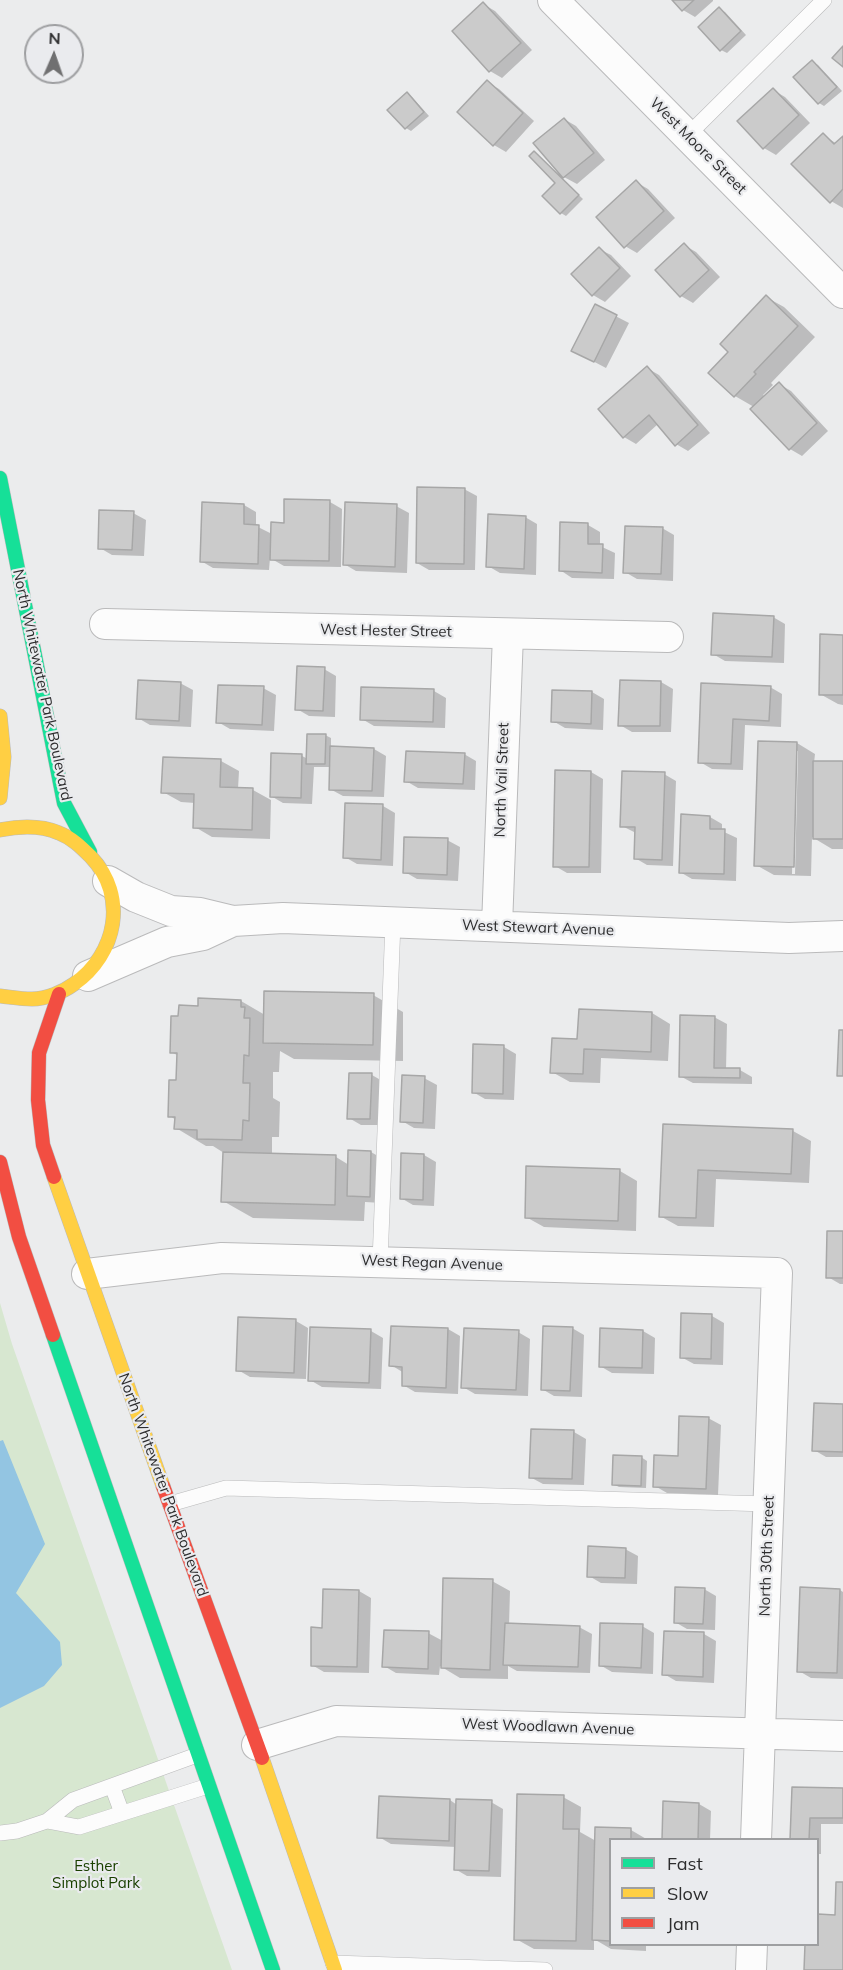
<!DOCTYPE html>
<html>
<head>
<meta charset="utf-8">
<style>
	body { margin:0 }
	#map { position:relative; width:843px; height:1970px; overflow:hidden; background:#ebeced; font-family:Mulish,sans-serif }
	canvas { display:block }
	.legend { position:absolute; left:609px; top:1838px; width:210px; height:108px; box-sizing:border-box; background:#eaebee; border:2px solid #9e9fa1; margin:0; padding:8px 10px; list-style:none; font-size:18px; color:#2d2d2e }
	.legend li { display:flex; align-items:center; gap:12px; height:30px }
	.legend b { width:30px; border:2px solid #9e9fa1 }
	.north { position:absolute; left:24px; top:24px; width:60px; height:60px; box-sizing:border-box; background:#eaebee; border:2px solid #9e9fa1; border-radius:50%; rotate:2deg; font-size:16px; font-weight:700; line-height:24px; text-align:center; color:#2d2d2e }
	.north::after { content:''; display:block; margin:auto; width:21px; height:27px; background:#707071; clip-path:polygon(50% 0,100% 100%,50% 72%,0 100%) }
</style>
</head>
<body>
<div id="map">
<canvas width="843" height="1970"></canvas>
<ul class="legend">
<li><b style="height:8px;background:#16e098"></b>Fast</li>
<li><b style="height:8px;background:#ffcf43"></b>Slow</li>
<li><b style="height:8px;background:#f24e42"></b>Jam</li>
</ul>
<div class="north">N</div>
</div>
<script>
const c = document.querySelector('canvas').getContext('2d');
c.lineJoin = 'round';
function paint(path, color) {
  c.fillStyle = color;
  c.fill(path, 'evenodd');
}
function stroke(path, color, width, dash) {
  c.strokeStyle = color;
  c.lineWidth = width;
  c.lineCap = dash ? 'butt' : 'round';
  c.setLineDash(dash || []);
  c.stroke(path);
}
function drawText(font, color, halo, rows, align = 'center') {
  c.font = font + ' Mulish,sans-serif';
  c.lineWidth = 4.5;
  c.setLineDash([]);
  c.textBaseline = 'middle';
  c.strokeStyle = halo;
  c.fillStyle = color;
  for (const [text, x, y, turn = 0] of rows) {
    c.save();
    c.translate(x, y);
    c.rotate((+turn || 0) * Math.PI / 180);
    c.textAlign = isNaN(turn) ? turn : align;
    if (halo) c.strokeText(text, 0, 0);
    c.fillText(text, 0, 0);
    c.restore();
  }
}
paint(new Path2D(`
	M0,1303L12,1344L232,1970H0Z`), '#d7e7d0');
paint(new Path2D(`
	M3,1440L45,1544L16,1593L60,1642L62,1665L44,1686L0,1708V1441Z`), '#93c5e2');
paint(new Path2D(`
	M674,0H713V1L695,17L683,10Z
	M483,4L495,11L532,50L502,78L490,71Z
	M719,9L725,12L746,35L727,53L721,50L700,27Z
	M813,62L818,65L842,91L824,106L819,103Z
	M487,82L499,89L534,121L506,152L494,145Z
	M773,90L785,97L810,123L776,155L764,148Z
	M407,94L412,97L429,116L411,131L406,128Z
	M564,119L576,126L605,160L577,184L562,176Z
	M823,135L837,144L843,138V208L831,201Z
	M534,153L583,199L566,216L561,213L557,183Z
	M636,182L648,189L675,218L637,253L625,246Z
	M684,245L696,252L720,277L693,303L681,296Z
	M599,249L611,255L631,276L605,302L593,295Z
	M766,297L784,307L815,337L771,383L773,385L763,395L765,397L779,384L791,391L828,431L802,456L790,449L754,407L735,396L731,352Z
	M596,306L629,323L606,368L585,357Z
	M647,368L659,375L710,433L688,451L676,444L658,424L636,444L624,437Z
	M464,489L477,496L475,570H429L417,563Z
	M285,501L330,502L342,509L341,567L284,566L270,558L269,570L213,568L201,561L244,505L256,512V526L272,534L285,524Z
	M396,506L409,513L407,573L356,571L344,564Z
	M133,513L146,520L144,556L112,555L100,548Z
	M525,517L537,524L536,575L500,573L488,566Z
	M562,524L588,525L600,532V546L615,553L614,579L572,578L560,570Z
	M662,528L674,535L673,581L637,579L625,572Z
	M773,617L785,624L784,663L725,661L713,654Z
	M843,637V705L838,704L820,694Z
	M324,669L336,676L335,717L309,716L297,709Z
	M661,682L673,689L671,732H632L620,725Z
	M180,683L193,690L191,727L150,725L138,718Z
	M703,684L770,687L782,694L781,727L745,725L743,770L712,769L700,762Z
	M263,688L276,695L274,731L230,729L218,722Z
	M434,691L446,698L445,728L374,726L362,719Z
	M592,692L604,699L603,730L565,728L553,721Z
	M325,735L331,738V748L374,749L386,756L384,797L343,796L330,789L331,767H314L312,804L283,803L271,796L302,756L308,759Z
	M797,743L815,754L814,763H843V849H832L812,837L811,876L774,875L756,865ZM795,751H798L795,874H792Z
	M464,754L476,761L475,790L418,788L406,781Z
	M221,761L239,771L238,789L253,790L271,800L270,839L212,837L195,827V803L181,802L163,792Z
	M591,772L603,779L601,873H567L555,866Z
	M664,774L676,781L673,866L647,865L635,858L636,833L622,826Z
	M383,806L395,813L393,866L357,864L345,857Z
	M710,817L722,824V831L737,838L736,881L692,879L680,872Z
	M447,840L460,847L458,881L417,879L405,872Z
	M373,995L403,1012V1061L294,1059L280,1051L279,1072H273V1098L280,1102L279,1137H272V1155L336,1157L349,1165L350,1151L371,1152L383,1159L382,1203L365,1202L364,1221L253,1218L223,1201L224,1153L213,1146H206L176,1128V1120L170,1116L178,1082L179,1056L171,1052L180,1018L199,1007L241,1001L265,1015Z
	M652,1013L670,1024L668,1061L601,1058L600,1083L570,1082L552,1072L579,1040Z
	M714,1017L727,1024L726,1070H740L752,1077V1084L693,1083L680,1076Z
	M504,1047L516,1054L514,1100L485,1099L473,1092Z
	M372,1075L384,1082L382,1125H361L349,1118Z
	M424,1078L437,1085L435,1129L414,1128L402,1121Z
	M664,1125L793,1131L811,1141L809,1183L716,1179L714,1227L678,1226L660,1216Z
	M424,1155L436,1162L434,1206L413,1205L401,1198Z
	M620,1171L637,1181L636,1231L544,1227L526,1217Z
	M843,1233V1284H840L828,1277Z
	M683,1315L712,1316L724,1323L723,1365L694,1364L681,1357Z
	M296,1321L308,1328L306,1379L250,1377L238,1370Z
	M572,1328L584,1335L582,1397L554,1396L542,1389Z
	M448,1329L460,1336L458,1394L415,1392L403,1385L404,1373L391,1365Z
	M371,1331L383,1338L381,1389L322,1387L310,1380Z
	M643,1331L655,1338L654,1374L612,1373L600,1366Z
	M518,1332L530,1339L528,1396L475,1394L463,1387Z
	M843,1405V1457H826L814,1450Z
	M708,1418L721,1425L718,1495L667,1493L655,1486Z
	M574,1432L586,1439L584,1485L543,1484L530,1477Z
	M641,1457L647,1461L646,1488L619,1487L613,1484Z
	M625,1549L638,1556L637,1584L601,1583L589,1576Z
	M492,1581L510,1591L509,1625L579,1627L592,1634L590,1673L517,1671L508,1666V1679L460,1678L440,1666L439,1675L396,1673L384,1666L428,1633L443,1641Z
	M704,1589L716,1596L715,1630L687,1629L675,1622Z
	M840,1590L843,1592V1679L811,1678L799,1671Z
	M359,1591L371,1598L369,1673L324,1672L312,1665L323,1629Z
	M642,1626L654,1633L653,1674L612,1672L600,1665Z
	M704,1634L716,1641L714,1683L676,1681L664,1674Z
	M793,1789L843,1790V1824H821V1854H818V1840H792Z
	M563,1797L581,1807L580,1832L596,1841V1829L631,1830L648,1840H610V1944H646V1951L611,1949L594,1939V1950L534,1949L516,1939Z
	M450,1800L457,1805L491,1802L503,1809L501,1877L467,1876L455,1869L456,1847L391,1844L379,1837Z
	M699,1804L711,1811L710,1840H663Z`), '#0003');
const building = new Path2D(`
	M672,0H694L682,11Z
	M483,2L521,43L489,72L452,31Z
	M719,7L741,31L720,51L698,27Z
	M843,46V67L832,58Z
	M812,60L837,87L818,104L793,77Z
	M487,80L523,113L493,146L457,112Z
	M773,88L799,115L763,149L737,121Z
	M407,92L424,112L405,129L387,110Z
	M564,118L594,153L563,178L533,143Z
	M823,133L834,144L843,136V189L830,203L791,164Z
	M534,151L579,195L560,214L542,196L555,183L529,156Z
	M636,180L664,211L624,248L596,217Z
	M684,243L709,270L680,297L655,270Z
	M599,247L620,268L592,296L571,274Z
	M766,295L798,326L754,372L756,374L734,397L708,373L728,352L720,344Z
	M595,304L617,315L594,362L571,351Z
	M647,366L698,425L675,446L649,415L623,438L598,409Z
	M779,382L817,423L789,450L750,409Z
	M417,487L465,488L464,564L416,563Z
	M284,499L330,500L329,561L270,560L271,522L284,523Z
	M202,502L244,504V524L259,525L258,564L200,562Z
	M345,502L397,504L395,567L343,565Z
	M99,510L134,511L132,550L98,549Z
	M488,514L526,516L524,569L486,567Z
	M560,522L588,523V544H603L602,573L559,571Z
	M625,526L663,527L661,574L623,573Z
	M713,613L774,616L772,657L711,655Z
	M820,634L843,635V695H819Z
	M297,666L325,667L323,711L295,710Z
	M138,680L181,682L179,721L136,719Z
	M620,680L661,681L660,726H618Z
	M701,683L771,686L769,721L733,719L731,764L698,763Z
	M218,685L264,686L262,725L216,723Z
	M361,687L434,689L433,722L360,720Z
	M552,690L592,691L591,724L551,722Z
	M307,734H326L325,764H306Z
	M758,741L797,742L794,867L754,866Z
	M330,746L374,748L372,791L329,790Z
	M406,751L465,753L463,784L404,782Z
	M271,753L302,754L301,798L270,797Z
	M163,757L221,759L220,787L253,788L252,830L193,828L194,794L161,793Z
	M813,761H843V839H813Z
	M555,770L591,771L589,867H553Z
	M622,771L665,772L662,860L634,859L635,827H620Z
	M345,803L383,804L381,860L343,858Z
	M681,814L710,816V829H725L724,874L679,873Z
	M404,837L448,838L447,875L403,873Z
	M264,991L374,993L373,1045L263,1043Z
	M198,998L241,1000V1007H245L244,1018H250L249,1056L244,1055L243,1083H250L249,1121L243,1120L242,1140L197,1139V1130L174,1129L175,1117H168L169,1080H176L177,1053H170L171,1016H178L179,1005L198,1006Z
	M579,1009L652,1012L651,1052L584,1049L583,1074L550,1073L552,1038L577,1039Z
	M680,1015L715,1016L714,1068H740V1078L679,1077Z
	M839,1030H843V1076H837Z
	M473,1044L504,1045L503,1094L472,1093Z
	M349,1073H372L370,1119H347Z
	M402,1075L425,1076L423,1123L400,1122Z
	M663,1124L793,1129L791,1174L698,1170L696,1218L659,1217Z
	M348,1150L371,1151L370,1197L347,1196Z
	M223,1152L336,1155L335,1205L221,1202Z
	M401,1153L424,1154L423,1200L400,1199Z
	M526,1166L620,1169L618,1221L525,1218Z
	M827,1231H843V1278H826Z
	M681,1313L712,1314L711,1359L680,1358Z
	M238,1317L296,1319L294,1373L236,1371Z
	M391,1326L448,1328L446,1388L402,1386V1367L389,1366Z
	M543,1326L573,1327L570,1391L541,1390Z
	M310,1327L371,1329L369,1383L308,1381Z
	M464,1328L519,1330L516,1390L461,1388Z
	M600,1328L643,1330L642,1368L599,1367Z
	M814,1403L843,1404V1452L812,1451Z
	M679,1416L709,1417L706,1489L653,1487L654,1455L678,1456Z
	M531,1429L574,1430L572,1479L529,1478Z
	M613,1455L642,1456L641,1486L612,1485Z
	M588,1546L626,1548L625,1578L587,1577Z
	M443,1578L493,1579L490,1670L441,1668Z
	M675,1587L705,1588L703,1624L674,1623Z
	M800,1587L840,1589L837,1673L797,1672Z
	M323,1589L359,1590L357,1667L311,1666V1627L322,1628Z
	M505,1623L580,1626L578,1667L503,1665Z
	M600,1623L643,1624L641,1668L599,1666Z
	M384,1630L429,1631L428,1669L382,1667Z
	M664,1631L704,1632L703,1677L662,1675Z
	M792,1787L843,1788V1818H810L809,1840H790Z
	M517,1794L564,1795L563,1829H579L576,1941L514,1940Z
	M379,1796L450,1799L449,1841L377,1838Z
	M456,1799L492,1800L489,1871L454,1870Z
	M663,1801L699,1803L698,1840H662Z
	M595,1827L631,1828V1840H610V1941L592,1940Z
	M836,1882H843V1970H804L805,1944H818V1914L835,1915Z`);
paint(building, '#cbcbcb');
stroke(building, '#a7a7a7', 1.5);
const lane = new Path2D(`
	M687,136L824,0
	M380,1262L393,922
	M170,1504L226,1488L768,1504
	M112,1786L122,1813
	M47,1821L79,1827L208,1786
	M0,1833L17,1831L47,1821L73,1800L197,1755
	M333,1963L545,1970`);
const street = new Path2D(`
	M553,0L843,293
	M105,624L668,637
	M108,881L136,897L171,911L200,913L233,921L283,918L789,938L843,936
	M497,926L508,634
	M88,976L167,942L203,935L233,921
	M87,1274L222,1258L777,1273L756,1840
	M257,1745L336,1721L843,1736
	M751,1970L752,1944`);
const fast = new Path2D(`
	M0,478L64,803L90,852
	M53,1335L273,1970`);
const slow = new Path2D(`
	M0,716L4,757L0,798
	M0,830C20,826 40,825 59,833C72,838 81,847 91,857C128,896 117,954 74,984C63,992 46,999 32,999C21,999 10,997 0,996
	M54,1177L163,1486
	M262,1758L335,1970`);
const jam = new Path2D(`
	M0,1162L19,1237L53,1335
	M54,1177L43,1145L38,1100L39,1053L59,994
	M163,1486L262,1758`);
stroke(lane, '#bababb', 16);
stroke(street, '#bababb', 32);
stroke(fast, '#bababb', 15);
stroke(slow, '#bababb', 15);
stroke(jam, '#bababb', 15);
stroke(lane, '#fcfcfc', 15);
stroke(street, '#fcfcfc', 30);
stroke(fast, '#16e098', 14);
stroke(slow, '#ffcf43', 14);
stroke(jam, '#f24e42', 14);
drawText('15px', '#2d2d2e', '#eaebee', [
	["West Moore Street",698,146,45],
	["West Hester Street",386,631,1],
	["North Whitewater Park Boulevard",42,685,78],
	["North Vail Street",502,780,-88],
	["West Stewart Avenue",538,928,2],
	["West Regan Avenue",432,1263,2],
	["North Whitewater Park Boulevard",163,1485,70],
	["North 30th Street",767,1556,-88],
	["West Woodlawn Avenue",548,1727,2]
]);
drawText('15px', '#1a4000', '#eaebee', [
	["Esther",96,1866],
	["Simplot Park",96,1883]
]);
</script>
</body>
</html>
